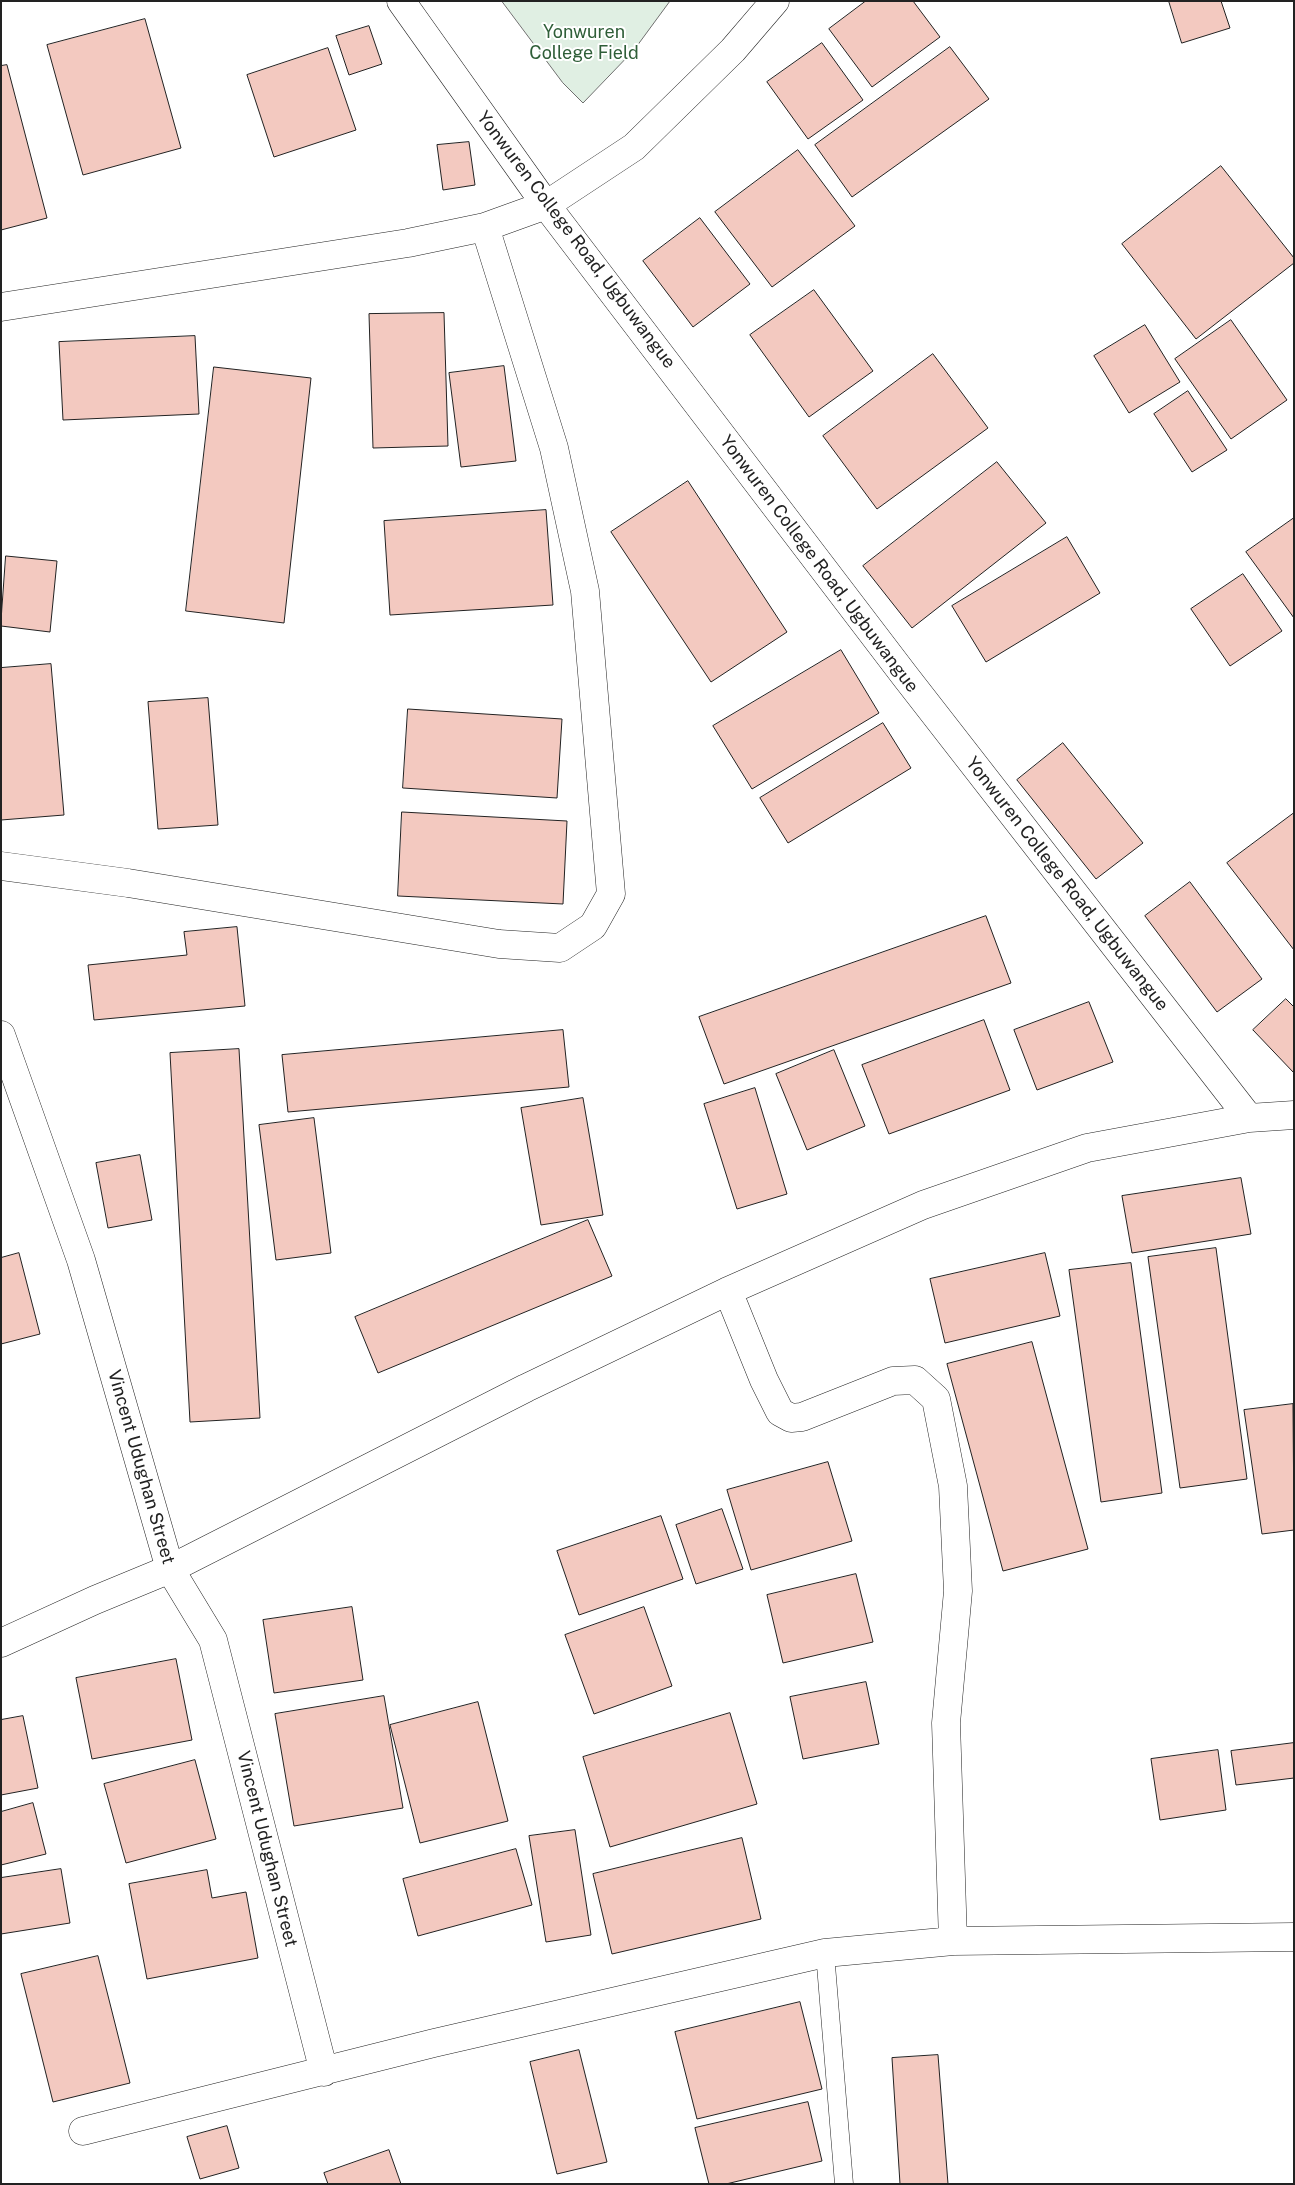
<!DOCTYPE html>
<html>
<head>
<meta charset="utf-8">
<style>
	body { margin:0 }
	#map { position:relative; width:1295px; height:2185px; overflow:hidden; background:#fff; font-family:"Public Sans",sans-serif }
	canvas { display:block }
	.frame { position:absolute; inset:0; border:2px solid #222; pointer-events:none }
</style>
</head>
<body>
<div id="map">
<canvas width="1295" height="2185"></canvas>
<div class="frame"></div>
</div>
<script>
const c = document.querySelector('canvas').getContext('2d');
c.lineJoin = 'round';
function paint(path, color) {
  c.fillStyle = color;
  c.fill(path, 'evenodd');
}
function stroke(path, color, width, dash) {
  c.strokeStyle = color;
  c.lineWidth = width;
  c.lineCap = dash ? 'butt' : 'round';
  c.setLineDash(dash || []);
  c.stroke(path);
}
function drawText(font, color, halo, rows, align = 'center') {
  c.font = font + ' "Public Sans",sans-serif';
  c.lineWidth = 4;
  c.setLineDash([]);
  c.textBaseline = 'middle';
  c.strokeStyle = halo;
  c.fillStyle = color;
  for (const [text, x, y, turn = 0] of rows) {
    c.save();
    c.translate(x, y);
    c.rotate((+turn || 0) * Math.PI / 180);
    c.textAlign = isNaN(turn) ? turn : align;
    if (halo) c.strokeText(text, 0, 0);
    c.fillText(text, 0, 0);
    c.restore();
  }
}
const green = new Path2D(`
	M502,1H670L634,50L583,103L563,83Z`);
paint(green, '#e0efe3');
stroke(green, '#6f6f6f', 1);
const building = new Path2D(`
	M866,1H913L940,37L872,87L829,29Z
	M1169,1H1221L1230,28L1182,43Z
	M145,19L181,148L83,175L47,45Z
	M369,26L382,64L349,75L336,36Z
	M822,43L863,100L808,139L767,82Z
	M950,47L989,99L852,197L815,145Z
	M328,48L356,130L274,157L247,75Z
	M7,65L47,218L1,230V66Z
	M469,142L475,185L443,190L437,145Z
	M798,150L855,226L772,287L715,212Z
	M1221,166L1294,258V263L1196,339L1122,244Z
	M700,218L750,284L693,327L643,261Z
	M814,290L873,371L809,417L750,335Z
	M444,313L448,446L373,448L369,314Z
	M1231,320L1287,400L1231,439L1175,359Z
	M1145,325L1180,382L1129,413L1094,356Z
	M195,336L199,414L63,420L59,342Z
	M933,354L988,428L877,509L823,436Z
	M504,366L516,461L461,467L449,373Z
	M214,367L311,378L284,623L186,611Z
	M1188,391L1227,450L1192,472L1154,414Z
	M997,462L1046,523L912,628L863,566Z
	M688,481L787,632L711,682L611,532Z
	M546,510L553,605L390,615L384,521Z
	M1294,518V618L1246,552Z
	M1067,537L1100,593L986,662L952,606Z
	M6,556L57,561L50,632L1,626Z
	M1243,574L1282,631L1230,666L1191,609Z
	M841,650L879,713L752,789L713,726Z
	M51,664L64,815L1,820V668Z
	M208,698L218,825L158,829L148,702Z
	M408,709L562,719L557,798L403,788Z
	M883,723L911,768L788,843L760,798Z
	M1063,743L1143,843L1096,879L1017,780Z
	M402,812L567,821L563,904L398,896Z
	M1294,813V950L1227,863Z
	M1190,882L1262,979L1217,1012L1145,916Z
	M986,916L1011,983L724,1084L699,1017Z
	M237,927L245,1006L94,1020L88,965L187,955L184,932Z
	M1286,999L1294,1007V1073L1253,1030Z
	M1089,1002L1113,1062L1037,1090L1014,1030Z
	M984,1020L1010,1090L889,1134L862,1065Z
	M563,1030L569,1087L288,1112L282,1055Z
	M239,1049L260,1418L190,1422L170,1053Z
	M834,1050L865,1126L807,1150L776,1074Z
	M755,1088L787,1194L737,1209L704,1104Z
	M583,1098L603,1215L541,1225L521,1108Z
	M314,1118L331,1253L276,1260L259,1125Z
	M140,1155L152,1220L108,1228L96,1163Z
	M1241,1178L1251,1234L1132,1253L1122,1196Z
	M588,1220L612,1276L378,1373L355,1317Z
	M1216,1248L1247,1479L1180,1488L1148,1257Z
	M19,1253L40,1334L1,1344V1258Z
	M1045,1253L1060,1316L945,1343L930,1279Z
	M1131,1263L1162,1493L1101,1502L1069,1270Z
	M1032,1342L1088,1549L1003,1571L947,1364Z
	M1293,1404L1294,1530L1262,1534L1244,1410Z
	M828,1462L852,1541L751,1570L727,1490Z
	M722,1509L743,1569L696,1584L676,1525Z
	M661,1516L683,1579L579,1615L557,1551Z
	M856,1574L873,1642L783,1663L767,1595Z
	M352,1607L363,1680L274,1693L263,1620Z
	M644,1607L672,1686L594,1714L565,1635Z
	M176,1659L192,1740L92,1759L76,1678Z
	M866,1682L879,1744L803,1759L790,1697Z
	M384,1696L403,1808L294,1826L275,1714Z
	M478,1702L508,1821L420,1843L390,1725Z
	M730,1713L757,1804L610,1847L583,1757Z
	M23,1716L38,1788L1,1795V1720Z
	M1294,1743V1778L1236,1785L1231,1751Z
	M1218,1750L1226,1810L1160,1820L1151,1759Z
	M195,1760L216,1839L126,1863L104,1784Z
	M33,1803L46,1854L1,1865V1812Z
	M575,1830L591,1935L546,1942L529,1836Z
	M742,1838L761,1919L612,1954L593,1874Z
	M516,1849L532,1905L418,1936L403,1879Z
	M61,1869L70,1923L1,1934V1878Z
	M207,1870L212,1898L246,1892L258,1958L147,1979L129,1884Z
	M98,1956L130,2083L53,2102L21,1974Z
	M800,2002L822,2089L697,2119L675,2032Z
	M579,2050L607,2162L557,2174L530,2062Z
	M938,2055L948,2184H900L892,2058Z
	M808,2102L822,2161L726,2184H709L695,2128Z
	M227,2126L239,2168L200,2179L187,2137Z
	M389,2150L401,2184H328L324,2173Z`);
paint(building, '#f3c9c0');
stroke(building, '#222', 1);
const service = new Path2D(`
	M825,1953L844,2184`);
const minor = new Path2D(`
	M401,1L546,205L905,676L1249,1118
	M1,307L408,243L485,227L546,205L634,147L733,50L775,1
	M1,866L128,883L499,944L560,948L593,926L611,894L585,591L554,448L485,227
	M1,1035L81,1260L170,1569L213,1640L324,2072
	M728,1291L764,1380L780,1412L791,1418L802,1417L893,1381L915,1380L936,1399L953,1486L958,1591L946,1723L953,1941
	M1,1643L95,1600L170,1569L526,1388L728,1291L923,1205L1087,1148L1249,1118L1294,1115
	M83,2131L434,2043L825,1953L953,1941L1294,1937`);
stroke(service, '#222', 19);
stroke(minor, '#222', 29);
stroke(service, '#fff', 18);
stroke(minor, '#fff', 28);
drawText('18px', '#2f5e38', '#fff', [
	["Yonwuren",584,32],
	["College Field",584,53]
]);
drawText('18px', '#222', '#fff', [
	["Yonwuren College Road, Ugbuwangue",576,240,53],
	["Yonwuren College Road, Ugbuwangue",819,564,53],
	["Yonwuren College Road, Ugbuwangue",1067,884,52],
	["Vincent Udughan Street",141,1467,74],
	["Vincent Udughan Street",267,1849,76]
]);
</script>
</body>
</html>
